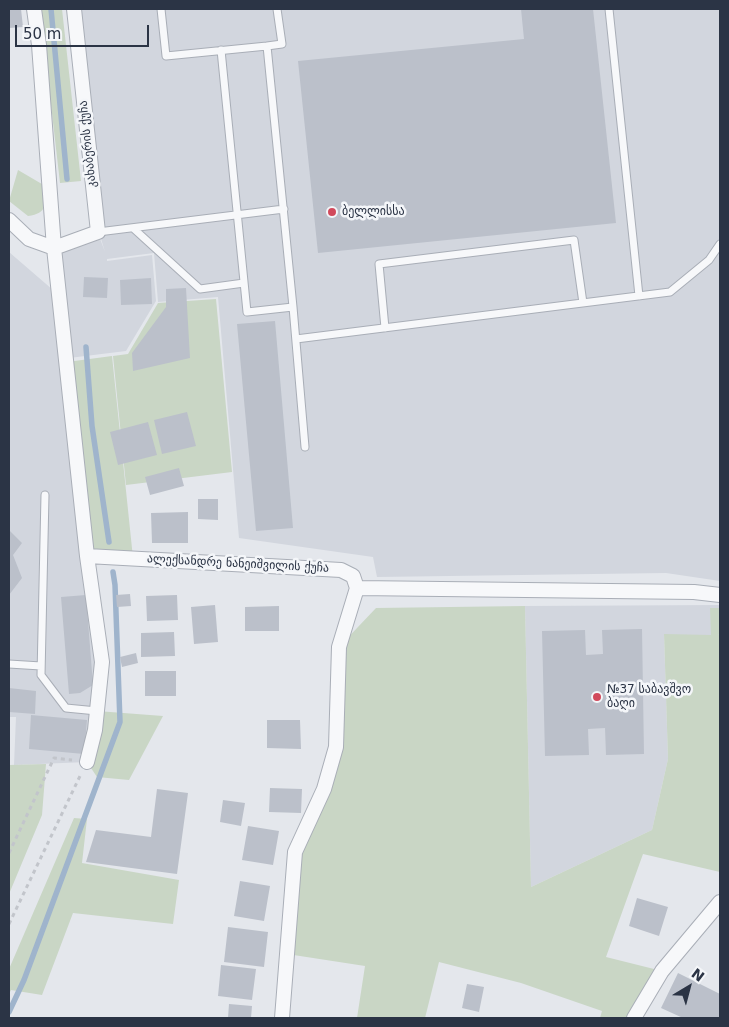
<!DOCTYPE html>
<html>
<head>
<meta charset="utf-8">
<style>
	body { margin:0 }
	#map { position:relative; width:729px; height:1027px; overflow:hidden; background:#e4e7ec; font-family:"DejaVu Sans",sans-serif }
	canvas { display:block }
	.frame { position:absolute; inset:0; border:10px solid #2b3445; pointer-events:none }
	.north { position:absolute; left:664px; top:962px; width:50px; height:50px; -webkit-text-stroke:4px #f4f6f9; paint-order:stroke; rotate:37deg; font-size:14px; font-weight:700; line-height:20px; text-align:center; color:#2b3445 }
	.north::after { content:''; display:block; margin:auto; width:18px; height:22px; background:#2b3445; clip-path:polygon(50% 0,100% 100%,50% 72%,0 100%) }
	.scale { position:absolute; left:15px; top:25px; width:134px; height:22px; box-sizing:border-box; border:2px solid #2b3445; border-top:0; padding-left:6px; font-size:15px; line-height:18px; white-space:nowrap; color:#2b3445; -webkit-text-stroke:4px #f4f6f9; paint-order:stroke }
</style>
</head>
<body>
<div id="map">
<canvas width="729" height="1027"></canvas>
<div class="frame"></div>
<div class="north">N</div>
<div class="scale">50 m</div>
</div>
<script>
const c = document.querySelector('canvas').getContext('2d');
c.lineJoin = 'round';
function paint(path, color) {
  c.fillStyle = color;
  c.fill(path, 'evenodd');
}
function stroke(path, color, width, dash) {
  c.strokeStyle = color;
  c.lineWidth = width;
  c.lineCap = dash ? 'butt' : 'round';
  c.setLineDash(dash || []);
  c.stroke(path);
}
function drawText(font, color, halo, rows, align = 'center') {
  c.font = font + ' "DejaVu Sans","Noto Sans Georgian",sans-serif';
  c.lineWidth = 5;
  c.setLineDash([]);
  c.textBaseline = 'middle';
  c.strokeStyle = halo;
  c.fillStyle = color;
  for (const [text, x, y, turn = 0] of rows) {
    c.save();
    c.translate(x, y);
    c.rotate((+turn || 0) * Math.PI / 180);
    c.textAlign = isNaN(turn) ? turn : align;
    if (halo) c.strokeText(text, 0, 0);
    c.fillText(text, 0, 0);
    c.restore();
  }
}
paint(new Path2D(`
	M77,9H720V581L666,573L377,577L373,557L239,538L218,297L158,302L154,253L107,259V261L152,255L156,301L126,351L69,358L57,251L99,236L105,252L99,232Z
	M9,252L53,290L102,662L87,762L14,765L16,717H9Z
	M720,605V635H664L668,759L652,830L531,887L525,606Z`), '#d2d6de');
paint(new Path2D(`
	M40,9H62L81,181L60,183Z
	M18,170L47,187C45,205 48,213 28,216L9,201Z
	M216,299L232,472L126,485L113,356L128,354L158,303Z
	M112,356L133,558L87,556L67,362Z
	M525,606L531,887L652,830L668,759L664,634L711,635L710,608H720V634L718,635H720V872L643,854L606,957L662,971L634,1018H600L602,1011L521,983L439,962L425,1018H357L365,966L287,954L295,852L336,747L339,647L376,608Z
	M97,711L163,716L129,780L97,777L87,762Z
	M46,764L42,815L9,894V765Z
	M74,818L87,819L82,863L179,880L173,924L73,913L42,995L11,990L9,994V969Z`), '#c9d6c5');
stroke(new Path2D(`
	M51,9L67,179
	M86,347L92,426L109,542
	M9,1012L24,980L120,722L115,585L113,572`), '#9fb4cc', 5.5);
paint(new Path2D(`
	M9,9H21L23,27L9,28Z
	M521,9H593L616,223L318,253L298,61L524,39Z
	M84,277L108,278L107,298L83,297Z
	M151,278L152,304L121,305L120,280Z
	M186,288L190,358L133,371L132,353L166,307V289Z
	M275,321L293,528L256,531L237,324Z
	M187,412L196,446L162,454L154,420Z
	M148,422L157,455L118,465L110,432Z
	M179,468L184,486L150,495L145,477Z
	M198,499H218V520L198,519Z
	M188,512V543H152L151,513Z
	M9,530L22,543L13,555L22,578L9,595Z
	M130,594L131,606L117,607L116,595Z
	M86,595L93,685L80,693L69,694L61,597Z
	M177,595L178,620L147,621L146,596Z
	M215,605L218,642L194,644L191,607Z
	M279,606V631H245V607Z
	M642,629L644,754L606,755L605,728L588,729L589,755L545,756L542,631L585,630L586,655L603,654L602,630Z
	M174,632L175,656L141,657V633Z
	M136,653L138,663L122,667L120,657Z
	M145,671H176V696H145Z
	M9,688L36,691L35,714L9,712Z
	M31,715L87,720L84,754L29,749Z
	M267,720H300L301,749L267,748Z
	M270,788L302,789L301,813L269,812Z
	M157,789L188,793L177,874L86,862L96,830L151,837Z
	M223,800L245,803L241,826L220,822Z
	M248,826L279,831L273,865L242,860Z
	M240,881L270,886L264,921L234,916Z
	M637,898L668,907L659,936L629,926Z
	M228,927L268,932L264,967L224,962Z
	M221,965L256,969L252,1000L218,996Z
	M678,973L720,994V1018H683L661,1008Z
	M467,984L484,987L479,1012L462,1008Z
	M229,1004L252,1006L251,1018H228Z`), '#bbc0ca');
const service = new Path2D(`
	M161,9L166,56L267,46L293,307L247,312L221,50
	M609,9L639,296
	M267,46L282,44L277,9
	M133,228L200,289L244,283
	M98,232L284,209
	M293,307L305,447
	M385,328L379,264L574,240L583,303
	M296,339L670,292L709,260L720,244
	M45,495L41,675L66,708L97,711
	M9,664L41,666`);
const minor = new Path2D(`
	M34,9L39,45L54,248L87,556L102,662L95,730L87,762
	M9,220L29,239L54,248L98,232L74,9
	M87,556L341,570L353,576L357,588L339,647L336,747L324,789L295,852L282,1018
	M357,588L694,592L720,595
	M634,1018L662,971L720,902`);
stroke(service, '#a9aeb7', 9);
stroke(minor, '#a9aeb7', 16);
stroke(new Path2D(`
	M9,853L54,758L72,760
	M9,924L81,774`), '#c2c5cb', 3, [4, 4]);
stroke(service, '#f7f8fa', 7);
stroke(minor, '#f7f8fa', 14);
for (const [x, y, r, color] of [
	[332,212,5,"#d1495b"],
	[597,697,5,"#d1495b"]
]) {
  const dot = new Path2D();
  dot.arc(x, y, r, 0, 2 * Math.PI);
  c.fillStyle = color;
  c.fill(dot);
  stroke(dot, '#f4f6f9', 2);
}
drawText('12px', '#2b3445', '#f4f6f9', [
	["კახაბერის ქუჩა",88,144,-96],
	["ალექსანდრე ნანეიშვილის ქუჩა",238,564,3]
]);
drawText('12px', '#2b3445', '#f4f6f9', [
	["ბელლისსა",342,212],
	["№37 საბავშვო",607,690],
	["ბაღი",607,704]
], 'left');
</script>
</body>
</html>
